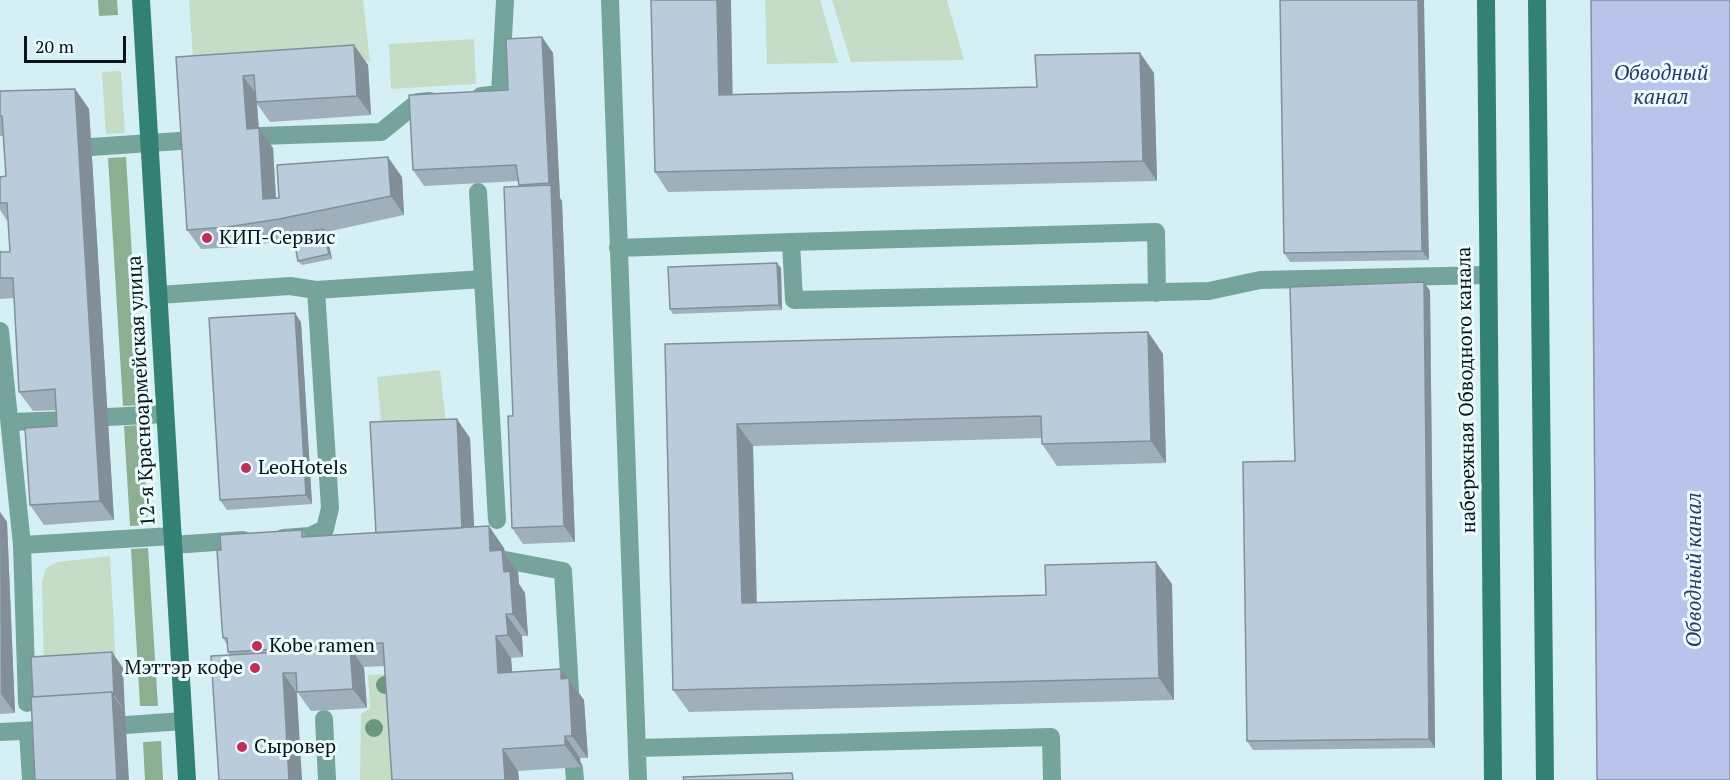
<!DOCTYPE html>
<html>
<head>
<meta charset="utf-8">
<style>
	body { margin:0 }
	#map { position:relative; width:1730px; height:780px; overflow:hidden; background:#d5f0f5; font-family:"PT Serif",serif }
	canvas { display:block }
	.scale { position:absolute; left:24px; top:36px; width:102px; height:27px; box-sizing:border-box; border:3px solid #0b1416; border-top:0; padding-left:8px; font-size:18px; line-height:21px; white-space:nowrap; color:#0b1416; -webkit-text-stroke:4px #ebfbfe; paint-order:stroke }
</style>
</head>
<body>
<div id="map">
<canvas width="1730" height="780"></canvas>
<div class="scale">20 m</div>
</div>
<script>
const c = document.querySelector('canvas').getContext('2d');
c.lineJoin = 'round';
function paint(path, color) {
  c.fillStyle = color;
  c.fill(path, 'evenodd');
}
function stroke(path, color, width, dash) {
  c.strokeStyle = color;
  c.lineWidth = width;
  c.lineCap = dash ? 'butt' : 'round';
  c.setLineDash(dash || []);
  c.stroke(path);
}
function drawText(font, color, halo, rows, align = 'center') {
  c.font = font + ' "PT Serif",serif';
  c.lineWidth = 6;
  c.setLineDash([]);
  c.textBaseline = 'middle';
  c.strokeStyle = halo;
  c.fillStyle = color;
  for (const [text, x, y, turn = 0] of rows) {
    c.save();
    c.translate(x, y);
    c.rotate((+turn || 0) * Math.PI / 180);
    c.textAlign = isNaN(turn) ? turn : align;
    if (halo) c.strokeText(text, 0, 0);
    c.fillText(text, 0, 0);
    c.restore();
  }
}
paint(new Path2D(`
	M189,0H363L370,61L194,73Z
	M765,0H820L838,63L767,64Z
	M832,0H947L964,60L851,62Z
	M474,39L476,84L391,89L389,44Z
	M121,71L125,133L106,134L102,72Z
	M440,370L446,423L382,430L377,377Z
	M110,556L116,666L44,671L42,583L46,568L57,562Z
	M392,674L399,780H360L361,714L370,708L368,675Z`), '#c5ddc7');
paint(new Path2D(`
	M98,0H117L118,15L99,16Z
	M126,157L141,405L123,406L108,158Z
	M142,425L148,525L130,526L124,426Z
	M148,548L158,706H140L131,549Z
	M161,741L163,780H145L143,742Z`), '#8daf91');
const water = new Path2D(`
	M1591,0H1730V780H1597Z`);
paint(water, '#bbc3eb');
stroke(water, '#868eab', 1.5);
stroke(new Path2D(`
	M610,0L638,780
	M481,96L500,94L505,0
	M259,136L381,132L418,102L430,101
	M91,147L194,140
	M478,192L483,279
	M791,242L1156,232L1157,293
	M618,248L791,242L794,300L1209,291L1260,280L1488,275
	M316,290L483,279L497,520
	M159,295L290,286L316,290L330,508L325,529L310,536L283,538
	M0,331L22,545L27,703
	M108,417L165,414
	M10,422L69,420
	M22,545L173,536
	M173,545L243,540
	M505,560L563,571L570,691
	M324,719L327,780
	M126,725L183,721
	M28,731L31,780
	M0,732L40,730
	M637,748L1051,737L1052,780
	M574,768L575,780`), '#75a49a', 18);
stroke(new Path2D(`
	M141,0L187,780
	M1486,0L1493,780
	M1537,0L1545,780`), '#338173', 18);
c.fillStyle = '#6c9582';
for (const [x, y] of [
	[385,685],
	[374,728]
]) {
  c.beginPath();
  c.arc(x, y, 9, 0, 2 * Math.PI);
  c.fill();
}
paint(new Path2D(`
	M1280,0L1429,260L1290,262L1284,253Z
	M542,37L553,53L560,198L562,201L575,542L523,544L512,528L513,416L521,186L519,181L424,186L413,170L508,90Z
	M354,45L368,65L371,115L270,122L257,104L259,128L273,148L276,198L402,177L404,215L326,232L332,259L302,265L298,261L294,239L241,247L201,249L187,230L176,57Z
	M1140,53L1154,73L1157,181L668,192L655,172L733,94L1037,87Z
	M75,89L89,109L114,520L44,525L30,505L57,426L56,410L33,411L19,392L14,298L0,299V250L2,252H10L8,222L0,210V177L6,176L3,136H0V91Z
	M781,268L782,310L673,314L670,309Z
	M1424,282L1430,291L1435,748L1253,750L1247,741L1295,461Z
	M301,322L312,504L227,510L220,500Z
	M1148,332L1163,354L1166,463L1057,466L1042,444V438L753,446L757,603L1046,595L1156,562L1172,584L1174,700L689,712L673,690L665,344Z
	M470,438L474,527L504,548L505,554L518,572L519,584L525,593L528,636H522L523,657L511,658L512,672L561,669L584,700L588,758H580L581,767L518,771L519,780H392L385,666L364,667L367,708L311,711L298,693L230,655L228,652L227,645L223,638L221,550L302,530L306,537L376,533Z
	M0,512L7,522L15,713L0,714Z`), '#a0afbc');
paint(new Path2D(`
	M717,0H731L733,114L719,95Z
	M1418,0H1424L1429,260L1422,251Z
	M542,37L553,53L560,198L562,201L575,542L564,526L551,186L549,183Z
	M354,45L368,65L371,115L357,96Z
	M1140,53L1154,73L1157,181L1143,161Z
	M243,76L257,95L256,102L257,104L260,148L259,128L273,148L277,219L263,199L247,129Z
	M75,89L89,109L114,520L100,501Z
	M388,157L402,177L404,215L391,196Z
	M323,229L327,234L332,259L329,254Z
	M777,263L781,268L782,310L779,305Z
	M1424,282L1430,291L1435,748L1429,739Z
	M295,313L301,322L312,504L306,495Z
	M1148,332L1163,354L1166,463L1151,441Z
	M457,419L470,438L475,549L462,529Z
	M737,424L753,446L757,625L742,603Z
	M0,512L7,522L15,713L1,694Z
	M489,526L504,548L505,554L518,572L519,584L525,593L528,636L513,614L490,551Z
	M1156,562L1172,584L1174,700L1159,678Z
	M506,614L522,636L523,657L508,635Z
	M496,636L511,658L514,695L498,673Z
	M350,648L364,668L367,708L353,689Z
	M112,652L123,668L125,712L114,696Z
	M561,669L584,700L588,758L572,736L561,679Z
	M283,673L297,693L302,780H289Z
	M112,692L125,712L129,780H117Z
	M565,736L580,758L581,767L565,745Z
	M503,749L518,771L519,780H505Z`), '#828f99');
const building = new Path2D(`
	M651,0H717L719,95L1037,87L1035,55L1140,53L1143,161L655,172Z
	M1280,0H1418L1422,251L1284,253Z
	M542,37L549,183L519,185L516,165L413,170L409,95L508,90L506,39Z
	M354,45L357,96L256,102L254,75L243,76L247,129L259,128L263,199L279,198L277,165L388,157L391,196L279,219L227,227L187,230L176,57Z
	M75,89L100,501L30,505L25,428L57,426L55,389L19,392L13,278H0V252H10L7,203H0V177L6,176L2,116H0V91Z
	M551,185L564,526L512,528L508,416H513L504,187Z
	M323,229L329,254L298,261L293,235Z
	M777,263L779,305L670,309L668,267Z
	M1424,282L1429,739L1247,741L1243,462L1295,461L1290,287Z
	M295,313L306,495L220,500L209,318Z
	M1148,332L1151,441L1042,444L1041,416L737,424L742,603L1046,595L1045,565L1156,562L1159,678L673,690L665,344Z
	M457,419L462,528L376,533L370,422Z
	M489,526L490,551L502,550L504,572L510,571L513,614H506L508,635L496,636L498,673L561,669V679L569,678L572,736H565V745L503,749L505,780H392L383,643L228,652L227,638H223L222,627L217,550H221L220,535L302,530V537Z
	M350,648L353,689L297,692L296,673H283L289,780H219L211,656Z
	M112,652L114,696L112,692L33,697L31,657Z
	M112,692L117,780H35L31,697Z
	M792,773L793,780H684L683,777Z`);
paint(building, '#baccdb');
stroke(building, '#828f99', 1.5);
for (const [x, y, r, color] of [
	[207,238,6,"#c03056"],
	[246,468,6,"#c03056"],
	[257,646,6,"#c03056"],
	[255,668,6,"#c03056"],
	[242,747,6,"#c03056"]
]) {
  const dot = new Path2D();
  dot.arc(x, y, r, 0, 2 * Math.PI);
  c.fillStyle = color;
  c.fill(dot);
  stroke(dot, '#ebfbfe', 2);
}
drawText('20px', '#0b1416', '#ebfbfe', [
	["КИП-Сервис",219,238],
	["LeoHotels",258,468],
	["Kobe ramen",269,646],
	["Мэттэр кофе",243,668,"right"],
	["Сыровер",254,747]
], 'left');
drawText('20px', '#0b1416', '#ebfbfe', [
	["набережная Обводного канала",1467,390,-91],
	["12-я Красноармейская улица",142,391,-93]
]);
drawText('italic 21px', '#2f3668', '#ebfbfe', [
	["Обводный",1661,74],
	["канал",1661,98],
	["Обводный канал",1695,570,-90]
]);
</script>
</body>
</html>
